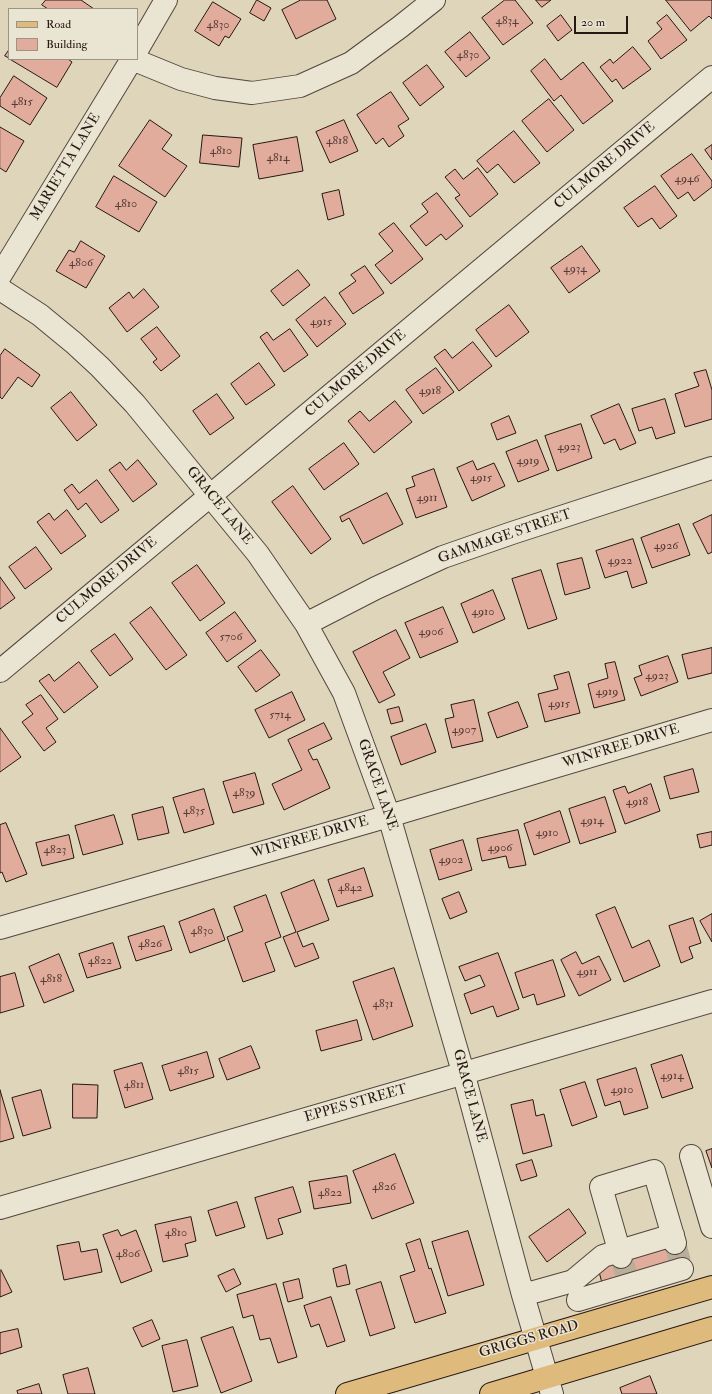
<!DOCTYPE html>
<html>
<head>
<meta charset="utf-8">
<style>
	body { margin:0 }
	#map { position:relative; width:712px; height:1394px; overflow:hidden; background:#ded5ba; font-family:"IM FELL Double Pica",serif }
	canvas { display:block }
	.legend { position:absolute; left:8px; top:8px; width:130px; height:52px; box-sizing:border-box; background:#eae4d2; border:1px solid #9c9285; margin:0; padding:5px 7px; list-style:none; font-size:12px; color:#261712 }
	.legend li { display:flex; align-items:center; gap:8px; height:20px }
	.legend b { width:20px; border:1px solid #9c9285 }
	.scale { position:absolute; left:574px; top:16px; width:54px; height:18px; box-sizing:border-box; border:2px solid #261712; border-top:0; padding-left:5px; font-size:12px; line-height:14px; white-space:nowrap; color:#261712; -webkit-text-stroke:3px #eae4d2; paint-order:stroke }
</style>
</head>
<body>
<div id="map">
<canvas width="712" height="1394"></canvas>
<ul class="legend">
<li><b style="height:5px;background:#dfba7d"></b>Road</li>
<li><b style="height:11px;background:#e2ac9d"></b>Building</li>
</ul>
<div class="scale">20 m</div>
</div>
<script>
const c = document.querySelector('canvas').getContext('2d');
c.lineJoin = 'round';
function paint(path, color) {
  c.fillStyle = color;
  c.fill(path, 'evenodd');
}
function stroke(path, color, width, dash) {
  c.strokeStyle = color;
  c.lineWidth = width;
  c.lineCap = dash ? 'butt' : 'round';
  c.setLineDash(dash || []);
  c.stroke(path);
}
function drawText(font, color, halo, rows, align = 'center') {
  c.font = font + ' "IM FELL Double Pica",serif';
  c.lineWidth = 3;
  c.setLineDash([]);
  c.textBaseline = 'middle';
  c.strokeStyle = halo;
  c.fillStyle = color;
  for (const [text, x, y, turn = 0] of rows) {
    c.save();
    c.translate(x, y);
    c.rotate((+turn || 0) * Math.PI / 180);
    c.textAlign = isNaN(turn) ? turn : align;
    if (halo) c.strokeText(text, 0, 0);
    c.fillText(text, 0, 0);
    c.restore();
  }
}
const building = new Path2D(`
	M46,0H81L94,9H48L42,5Z
	M257,0L271,8L264,21L250,13Z
	M301,0H327L336,19L296,39L282,10Z
	M505,0H515L533,23L503,45L482,18Z
	M536,0H551L542,7Z
	M666,0H712V19L709,16L691,31Z
	M213,2L241,19L229,38L225,36L219,46L195,31Z
	M561,15L572,30L558,41L547,26Z
	M667,15L687,40L661,59L648,41L662,29L657,23Z
	M470,32L490,58L466,77L445,52Z
	M633,47L651,69L623,89L616,79L612,82L600,67L610,59L613,63Z
	M9,50V58L5,56Z
	M10,59H68L72,62L57,87Z
	M545,59L561,80L583,62L613,101L583,124L561,95L554,101L531,71Z
	M427,65L444,87L420,106L403,83Z
	M14,76L47,98L30,125L0,106V98Z
	M391,92L409,119L398,126L404,136L389,147L383,138L376,144L357,115Z
	M549,99L574,130L547,152L522,121Z
	M150,120L172,135L162,149L187,166L165,197L119,166Z
	M344,120L358,151L330,163L316,132Z
	M0,127L24,141L6,172L0,168Z
	M514,131L540,163L514,183L498,164L487,173L477,161Z
	M203,135L242,138L239,167L200,163Z
	M297,137L303,171L259,179L253,145Z
	M712,145V160L705,150Z
	M692,154L712,181V187L694,201L688,192L678,199L661,176Z
	M478,168L498,194L470,217L455,198L460,195L445,177L455,169L463,179Z
	M114,176L157,202L139,232L96,207Z
	M655,186L677,216L660,229L652,218L638,227L624,208Z
	M339,190L344,215L328,220L322,194Z
	M437,193L463,226L446,240L441,234L426,246L410,226L428,212L422,204Z
	M394,223L423,259L391,284L375,265L393,251L379,234Z
	M81,241L105,256L86,288L56,271L69,250L74,252Z
	M582,246L600,271L569,293L551,268Z
	M365,266L384,293L353,314L339,293L356,281L351,275Z
	M298,270L310,285L283,306L271,291Z
	M144,289L159,307L127,332L109,308L129,292L133,298Z
	M325,297L346,324L317,347L296,320Z
	M509,305L529,332L496,357L476,330Z
	M157,327L180,356L161,371L153,362L157,359L141,339Z
	M290,329L308,355L284,372L260,337L267,332L273,340Z
	M473,342L492,366L459,391L434,357L445,349L452,358Z
	M5,349L40,375L32,387L18,377L2,399L0,397V356Z
	M259,363L275,385L246,405L231,384Z
	M436,368L454,392L423,414L406,390Z
	M706,370L712,390V419L685,427L675,394L699,386L694,373Z
	M71,392L97,425L77,441L51,408Z
	M217,394L234,418L210,435L193,411Z
	M665,399L675,433L656,439L652,427L639,431L632,409Z
	M395,401L412,422L374,453L348,421L360,411L369,421Z
	M619,404L636,443L620,450L615,439L604,444L591,416Z
	M509,416L516,433L497,440L491,424Z
	M581,424L592,458L557,471L545,436Z
	M537,440L549,470L518,482L506,452Z
	M344,443L359,464L324,490L309,469Z
	M138,460L157,484L133,502L109,470L120,462L126,470Z
	M473,461L477,470L494,463L505,486L472,501L457,468Z
	M434,469L447,507L416,518L406,489L415,486L412,477Z
	M97,480L119,510L101,523L86,503L78,510L64,490L72,484L79,493Z
	M293,486L331,539L311,554L272,502Z
	M387,493L403,524L363,544L349,518L342,522L340,517Z
	M67,510L86,536L61,554L37,522L49,513L54,520Z
	M712,515V552L708,554L693,524Z
	M679,524L690,555L652,568L641,538Z
	M633,539L647,583L632,588L627,571L605,578L596,551Z
	M36,547L52,569L25,589L9,567Z
	M582,558L590,588L565,595L557,564Z
	M197,565L225,603L200,621L172,583Z
	M541,570L557,619L528,629L512,579Z
	M0,577L15,598L0,609Z
	M493,590L505,619L473,633L461,604Z
	M151,607L187,655L166,670L130,623Z
	M443,607L458,642L420,658L405,623Z
	M235,612L256,641L227,662L206,633Z
	M396,630L410,658L383,672L395,695L379,703L353,652Z
	M115,634L133,659L110,676L91,651Z
	M712,648V673L688,679L682,655Z
	M261,650L280,675L256,692L238,667Z
	M668,656L678,682L641,696L634,678L642,675L639,666Z
	M79,662L98,687L64,713L39,681L49,674L54,681Z
	M615,662L625,700L594,708L588,684L608,678L605,664Z
	M569,672L580,713L545,722L538,694L558,689L554,676Z
	M292,692L305,720L269,738L255,710Z
	M41,695L58,719L46,728L56,742L44,751L22,722L33,714L26,705Z
	M474,700L483,741L452,748L445,719L454,717L451,705Z
	M518,702L528,727L497,738L488,713Z
	M399,707L403,721L391,724L387,710Z
	M324,723L332,739L308,750L313,760L317,759L330,788L284,810L272,784L302,770L288,740Z
	M426,724L436,752L401,765L391,737Z
	M0,728L21,757L0,772Z
	M693,769L699,792L670,799L664,777Z
	M255,773L264,804L233,813L223,782Z
	M651,784L660,811L625,824L613,790L625,786L628,793Z
	M204,789L214,824L184,833L173,798Z
	M605,797L616,832L580,844L569,809Z
	M163,807L169,833L138,840L132,815Z
	M560,811L570,842L534,855L524,824Z
	M114,815L123,844L83,855L75,826Z
	M6,823L27,874L6,882L2,872L0,873V825Z
	M518,830L526,865L509,868L506,856L482,861L477,839Z
	M712,832V845L700,848L697,835Z
	M69,835L74,858L42,866L36,843Z
	M463,840L472,870L439,880L430,850Z
	M364,868L373,896L337,907L328,880Z
	M314,880L329,920L297,932L303,947L313,943L319,958L295,967L283,937L296,932L281,893Z
	M459,892L467,912L450,919L442,899Z
	M266,895L281,937L265,943L275,971L243,982L227,937L243,931L234,907Z
	M615,907L632,948L649,940L660,966L624,982L596,915Z
	M214,909L225,940L190,953L179,922Z
	M712,914V942L700,921Z
	M693,918L701,943L689,947L693,958L681,963L669,926Z
	M164,926L172,950L136,961L128,937Z
	M113,943L121,968L87,978L79,954Z
	M576,952L582,964L599,956L611,980L579,996L561,960Z
	M498,953L519,1009L497,1017L493,1006L471,1014L464,994L485,986L480,975L465,981L459,967Z
	M59,954L74,991L44,1003L29,967Z
	M553,960L565,996L537,1005L534,994L523,998L515,973Z
	M394,968L413,1026L373,1040L353,982Z
	M15,973L24,1006L0,1013V977Z
	M357,1020L362,1040L321,1051L316,1031Z
	M251,1046L260,1068L227,1080L219,1059Z
	M207,1052L214,1077L170,1091L162,1066Z
	M682,1055L693,1088L662,1098L651,1065Z
	M142,1063L153,1099L125,1108L114,1071Z
	M636,1068L648,1108L624,1115L620,1101L605,1106L597,1080Z
	M585,1082L597,1117L572,1126L560,1090Z
	M73,1084L98,1085L97,1118H73Z
	M0,1090L14,1138L0,1142Z
	M41,1090L51,1128L23,1136L12,1098Z
	M533,1100L536,1116L544,1114L552,1146L523,1154L511,1105Z
	M712,1149V1168L706,1151Z
	M395,1154L414,1203L372,1219L353,1171Z
	M532,1160L537,1176L521,1181L516,1165Z
	M347,1176L351,1203L314,1209L309,1182Z
	M293,1187L301,1212L278,1219L283,1234L267,1239L255,1198Z
	M237,1202L245,1227L216,1236L208,1211Z
	M569,1209L586,1233L547,1262L529,1237Z
	M191,1217L196,1241L185,1244L188,1256L163,1262L155,1225Z
	M118,1230L121,1236L136,1230L152,1271L121,1283L103,1235Z
	M468,1231L484,1285L448,1296L432,1242Z
	M420,1239L429,1269L431,1268L446,1313L415,1323L400,1276L415,1271L406,1244Z
	M79,1242L81,1252L97,1249L102,1272L64,1280L57,1246Z
	M680,1242L685,1261L602,1283L597,1264Z
	M346,1265L350,1284L337,1287L333,1269Z
	M234,1269L241,1284L226,1292L218,1276Z
	M1,1270L12,1292L0,1297V1271Z
	M299,1279L303,1298L288,1302L283,1283Z
	M381,1282L395,1328L370,1336L356,1290Z
	M276,1284L297,1357L278,1363L270,1338L260,1340L253,1315L243,1318L237,1295Z
	M331,1297L345,1341L327,1347L319,1324L311,1327L304,1306Z
	M152,1320L160,1339L142,1347L133,1328Z
	M233,1327L252,1381L221,1393L201,1338Z
	M18,1329L22,1347L0,1354V1333Z
	M187,1340L198,1386L173,1392L162,1346Z
	M88,1368L95,1394H68L63,1375Z
	M650,1376L657,1394H622L620,1388Z
	M39,1384L42,1394H18L17,1391Z`);
paint(building, '#e2ac9d');
stroke(building, '#261712', 1);
stroke(new Path2D(`
	M675,1243L680,1262
	M621,1257L627,1276`), '#b9af98', 22, [22, 11]);
const minor = new Path2D(`
	M137,50L166,0
	M132,59L181,79L215,88L252,93L300,86L351,63L400,27L434,0
	M0,276L132,59
	M0,289L40,315L74,343L100,367L135,404L258,554L306,624L344,693L389,816L463,1072L523,1295L552,1394
	M306,624L376,588L443,557L512,533L712,468
	M0,671L712,77
	M0,928L389,816L712,720
	M691,1156L712,1227
	M0,1208L712,1001
	M621,1257L601,1187L654,1171L675,1243
	M523,1295L573,1281L603,1256L673,1235
	M578,1300L682,1269`);
const major = new Path2D(`
	M347,1394L712,1287
	M491,1394L712,1328`);
stroke(minor, '#54463c', 24);
stroke(major, '#261712', 24);
stroke(minor, '#eae4d2', 22);
stroke(major, '#dfba7d', 22);
drawText('12px', '#553c35', null, [
	["4834",507,21],
	["4830",218,25],
	["4830",468,55],
	["4815",22,102],
	["4818",337,141],
	["4810",221,151],
	["4814",278,158],
	["4946",687,179],
	["4810",126,204],
	["4806",81,263],
	["4934",575,269],
	["4915",321,322],
	["4918",430,391],
	["4923",569,447],
	["4919",528,461],
	["4915",481,478],
	["4911",427,498],
	["4926",666,546],
	["4922",620,561],
	["4910",483,612],
	["4906",431,632],
	["5706",231,637],
	["4923",657,676],
	["4919",607,692],
	["4915",559,704],
	["5714",280,715],
	["4907",464,730],
	["4839",244,793],
	["4918",637,802],
	["4835",194,811],
	["4914",592,821],
	["4910",547,833],
	["4906",500,848],
	["4823",55,850],
	["4902",451,860],
	["4842",350,888],
	["4830",202,931],
	["4826",150,944],
	["4822",100,961],
	["4911",587,972],
	["4818",51,979],
	["4831",383,1004],
	["4815",188,1071],
	["4914",672,1076],
	["4811",134,1085],
	["4910",622,1090],
	["4826",384,1187],
	["4822",330,1193],
	["4810",176,1233],
	["4806",128,1254]
]);
drawText('14px', '#261712', '#eae4d2', [
	["CULMORE DRIVE",605,166,-40],
	["MARIETTA LANE",66,167,-59],
	["CULMORE DRIVE",356,374,-40],
	["GRACE LANE",219,506,51],
	["GAMMAGE STREET",505,537,-19],
	["CULMORE DRIVE",107,581,-40],
	["WINFREE DRIVE",621,747,-17],
	["GRACE LANE",377,785,71],
	["WINFREE DRIVE",310,838,-16],
	["GRACE LANE",469,1096,75],
	["EPPES STREET",356,1104,-16],
	["GRIGGS ROAD",529,1340,-16]
]);
</script>
</body>
</html>
